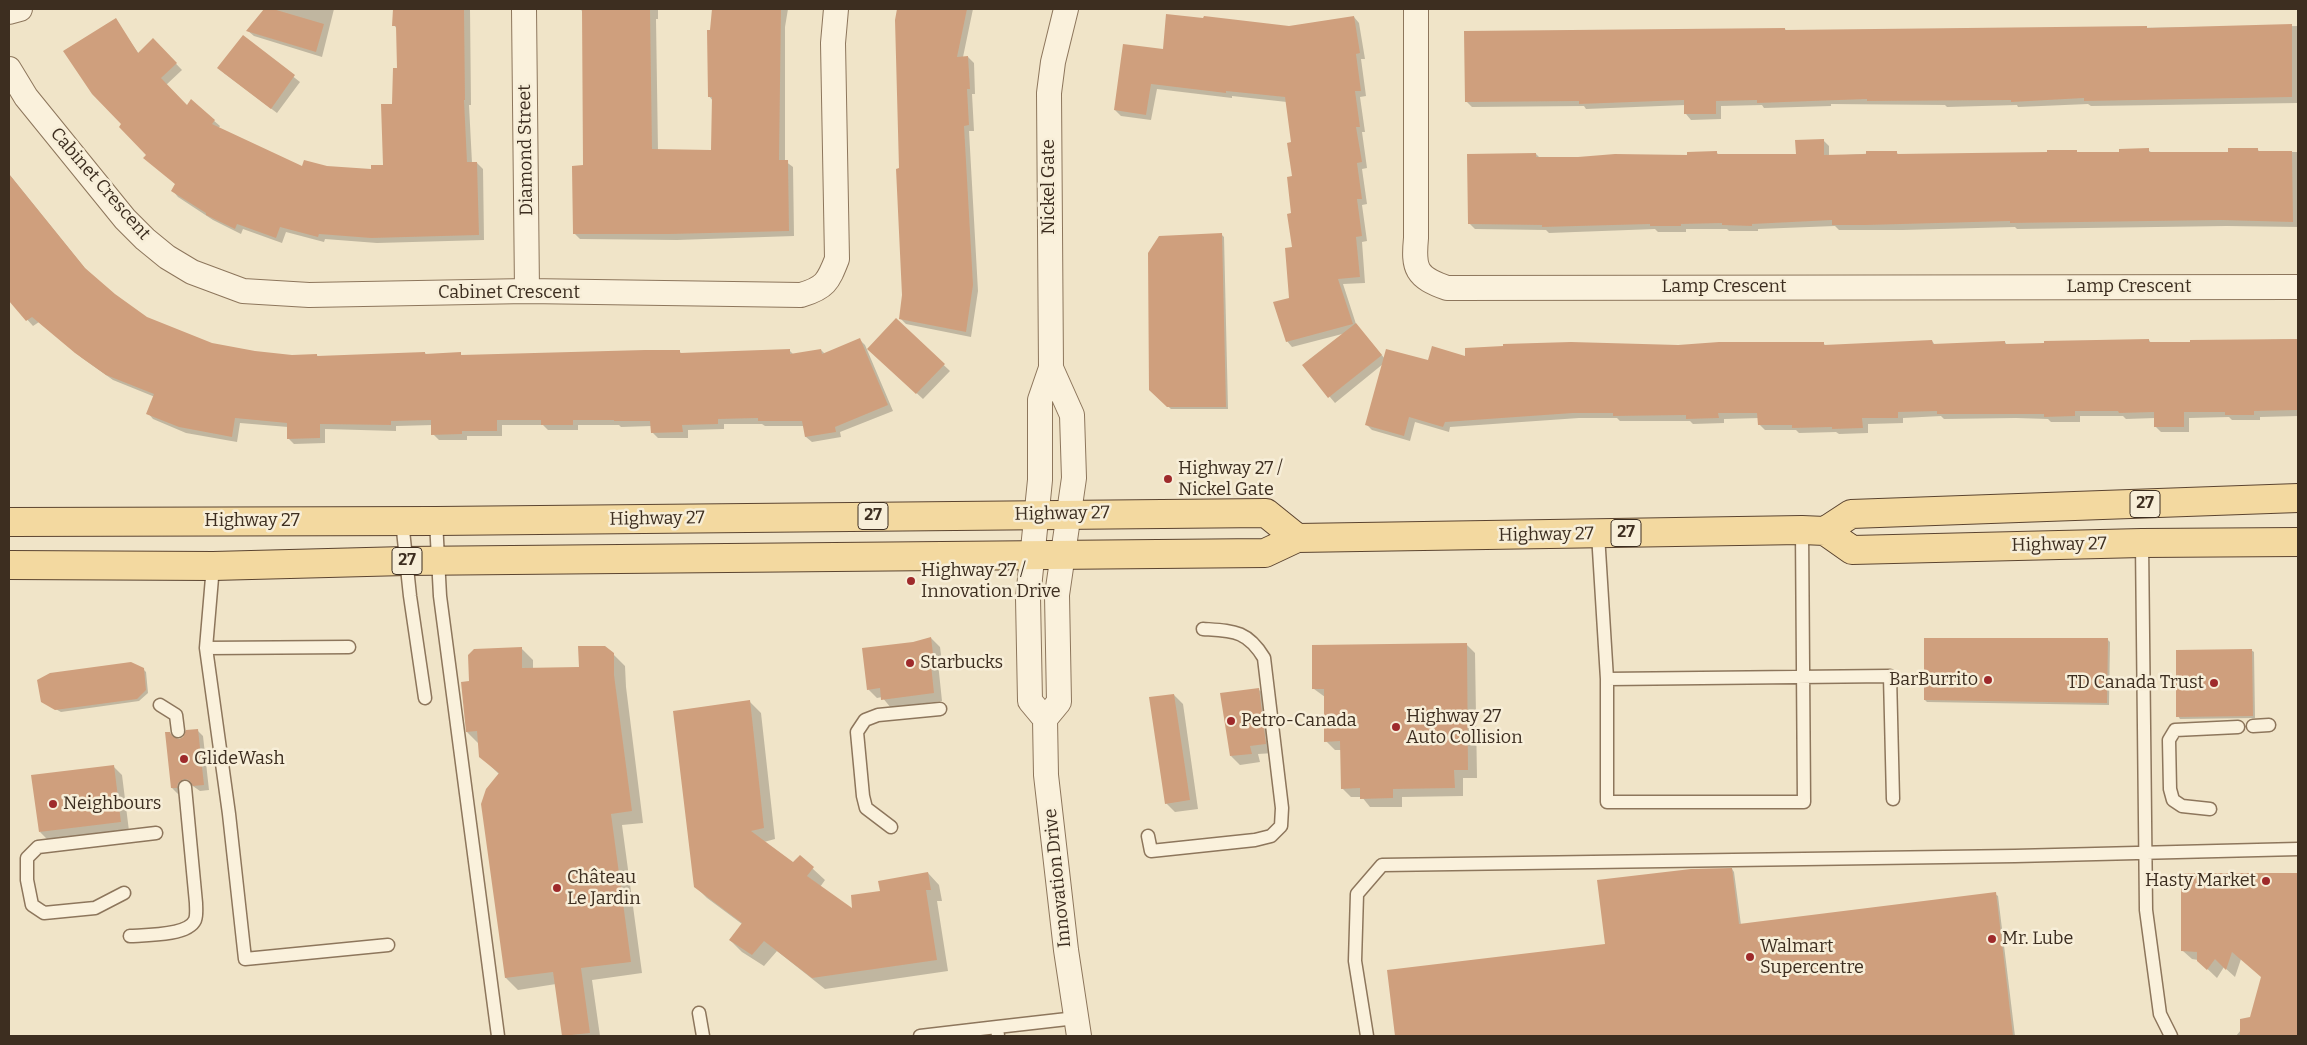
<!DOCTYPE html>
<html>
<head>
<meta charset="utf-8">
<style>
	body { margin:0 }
	#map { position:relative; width:2307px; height:1045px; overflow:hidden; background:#f0e4c8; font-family:Bitter,serif }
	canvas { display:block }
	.frame { position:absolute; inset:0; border:10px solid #3d2e20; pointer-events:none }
</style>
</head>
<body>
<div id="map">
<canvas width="2307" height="1045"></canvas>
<div class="frame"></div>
</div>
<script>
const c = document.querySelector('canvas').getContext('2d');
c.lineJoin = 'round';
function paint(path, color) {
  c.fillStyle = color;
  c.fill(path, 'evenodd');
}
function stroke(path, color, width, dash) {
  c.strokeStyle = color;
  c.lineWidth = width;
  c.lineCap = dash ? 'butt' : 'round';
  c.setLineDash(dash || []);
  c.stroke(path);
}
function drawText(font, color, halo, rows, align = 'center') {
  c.font = font + ' Bitter,serif';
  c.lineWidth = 5;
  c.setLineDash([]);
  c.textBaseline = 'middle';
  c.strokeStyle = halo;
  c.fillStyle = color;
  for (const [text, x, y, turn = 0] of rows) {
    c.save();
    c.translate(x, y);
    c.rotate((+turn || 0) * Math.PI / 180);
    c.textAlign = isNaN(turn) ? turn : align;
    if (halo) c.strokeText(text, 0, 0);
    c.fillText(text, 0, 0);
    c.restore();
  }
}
paint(new Path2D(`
	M266,9H334L322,57L254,36L248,31Z
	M394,9H470L471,105H469L472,163H477L483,169L484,240L377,243L325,239L324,242L286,232L282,243L243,229L241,234L213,220L178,197L173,191L176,185L123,124L115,20L139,54L159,46L182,70L166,85L187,106L191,101L220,126L218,129L303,168L373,170L384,166L398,70L397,29L394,25Z
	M581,9H658V19H656L658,151H713V101L709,96L713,9H788L785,27V161L793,167L794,236L677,240L580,239L574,233L584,167L583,14Z
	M898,9H973L963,57H968L974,63L975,94H972L974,131H969L978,291L971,337L906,324L900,318L904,295L896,20Z
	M1354,17L1359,23L1365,59H1361L1366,96L1360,97L1365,132H1362L1367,168L1362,169L1367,204L1362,205L1367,241L1362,242L1365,283L1343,284L1356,324L1385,359L1429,362L1467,358L1678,346L1823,343L1826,346L1932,341L1935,345L2005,342L2007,345L2149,340L2151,343H2191V342L2298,339V416L2260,417V420H2232L2229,417L2189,418V432H2161L2155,426V418L2126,419L2123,416H2080V422H2051L2048,419L2016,418L1944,419L1941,416L1903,418V423L1868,424V433L1839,434L1836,432L1799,433L1796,430H1765L1759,424V418L1724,419V423L1693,424L1690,421H1620L1617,418H1579L1450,427L1449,432L1415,422L1410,441L1372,430L1366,424L1383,364L1335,403L1304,366L1346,333L1292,347L1287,341L1293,248L1294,177L1293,143L1287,102L1232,96V98L1157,89L1151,120L1121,116L1115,110L1164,50Z
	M2298,26V103L2091,106L2088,104L2018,107L2017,105L1947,107L1945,105L1831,104V106L1764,108L1762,105L1721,106V119L1691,120L1686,114L1685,105L1586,109L1584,106L1472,107L1466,101L1785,29L1787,32Z
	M243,37L300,82L277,113L224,73Z
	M1823,140L1829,146V156L1896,152L1899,155L2120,154L2148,150L2152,153H2230L2257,149L2260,152H2298V227L2227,226L2017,229L2015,227L1903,230H1839L1835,226L1758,229V231H1729L1727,229H1686V232H1658L1655,229L1549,233L1546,230L1475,229L1469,223L1536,154L1540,158L1688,156L1717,153L1720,156H1797Z
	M9,174L88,272L115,295L146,318L211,344L255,352L292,356L317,355L318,357L425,353L427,355L460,354L463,356L679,351L682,354L789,350L794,355L821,350L825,354L860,340L865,345L893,411L840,432L841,437L812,442L806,437L805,426H765L762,424H724V429L688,430V438H658L652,432V426L621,427L619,425H578V430H548L543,425H502V436H467V440H439L433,434V425L396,426V431L325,429V443L294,444L288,438V427L240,423L237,442L186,433L153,419L148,413L155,397L113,380L82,358L39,322L33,326L9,299V295L13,291L9,285Z
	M1221,234L1224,237L1228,409H1171L1150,390Z
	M896,320L950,371L923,399L869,349Z
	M931,638L940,647L942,662L938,663L942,701L891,708L882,697L877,698L868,689L913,643Z
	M2107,639L2110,642L2109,705L1927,702L1925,700Z
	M1466,644L1475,653L1477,778H1463V796L1402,797V807H1370L1362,797H1351L1342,788V750H1335L1326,741L1325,697L1314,689Z
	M521,648L533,660V669L580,668L613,654L625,666L626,687L643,823L622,825L642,973L592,980L600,1036H563L556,984L518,990L506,978L499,774L480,756L479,744L467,732L471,682Z
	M2251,650L2254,652L2255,718L2180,719L2178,716Z
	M143,669L146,672L148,693L139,701L61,712L43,702Z
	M1259,690L1268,698L1274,753L1258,754L1260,762L1240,765L1231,756Z
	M1174,695L1183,704L1198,809L1175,812L1166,803Z
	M749,701L761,713L775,839L764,842L793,864L800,857L825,880L820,887L853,910L928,873L939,885L942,901H937L948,971L825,989L777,951L764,966L742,952L730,940L742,924L707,898L695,886Z
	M197,730L203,736L209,790L200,791L190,784L182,793L178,794L172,788L169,733L178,740Z
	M113,766L122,775L129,831L49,841L40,832Z
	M1732,869L1734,872L1741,925L1995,894L1998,896L2015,1036H1396L1388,971L1606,945Z
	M2182,875H2298V1036H2236L2251,1018L2263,977L2241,959L2235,977L2224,967L2217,978L2198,960L2192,959L2183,951Z`), '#0003');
paint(new Path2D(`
	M264,9H273L324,24L316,52L246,31Z
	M393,9H464L465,100H464L467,162H477L479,235L371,238L319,234L318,237L280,227L276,238L237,224L235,229L206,215V213L171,191L175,184L143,158L146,155L119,127L121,124L92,94L63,51L116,18L138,53L153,38L177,63L161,78L187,105L191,99L215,120L212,124L302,166L304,160L327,166L371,169V165H383L381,104H392L393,68H397L396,26H392Z
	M582,9H650L652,149L711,150L712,97H708L707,30H710L712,9H781L779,160H788L789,231L670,234H573L572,166L583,165Z
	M897,9H967L957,57L968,56L970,89H967L969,125L964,126L973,285L966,332L899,319L902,295L896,169L899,168L895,20Z
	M1166,14L1203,18L1204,16L1289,26L1354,16L1360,53L1356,54L1361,91H1355L1360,127H1356L1362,162L1357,163L1362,199H1357L1362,236L1356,237L1360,277L1338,279L1353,324L1286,342L1273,302L1289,298L1285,248L1292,247L1287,214L1291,213L1287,177L1292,176L1287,143L1291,142L1285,97L1226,91V93L1151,84L1146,115L1114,110L1123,44L1163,49Z
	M2292,24V97L2084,101V98L2011,102V100L1867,101V99L1757,103V100L1716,101V114H1684V100L1579,104V101L1465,102L1464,31L1785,28V30L2147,26V28Z
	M243,35L295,75L271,109L217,68Z
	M1824,139V155L1866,154V151H1897V154L2047,152V150H2077V152H2119V149L2149,148V152H2228V148H2258V151H2292L2293,222L2221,220L2010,223V221L1866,225H1832V220L1752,224V226L1722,225V223L1681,224V226H1650V224L1542,227V225L1468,224L1467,154L1536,153V157H1578L1615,154L1687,155V152L1717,151V154H1796L1795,140Z
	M9,174L85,268L115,294L147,317L212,343L255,351L292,355L317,354V356L425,352V354L461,352V355L645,350H680V353L790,349V354L821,349L822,354L860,338L888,405L835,427L836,432L805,437L802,421H758V418L718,419V424L682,425L683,432L651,433L650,421H614V420H573V425H541V420H497V431H462V434L431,435V420L391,421V425L320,424V438L287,439V423L235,418L232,437L179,427L146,414L154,394L106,375L75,353L32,317L26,321L9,301Z
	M1222,233L1226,407H1167L1149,390L1148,253L1159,236Z
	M896,318L945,364L916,394L867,349Z
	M1356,323L1382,355L1328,398L1302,365Z
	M2149,339V342H2190V340L2298,339V410L2254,411V415H2225V412H2184V427H2154V412L2119,413L2118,411H2075V416L2044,417V414H1937V411L1898,412V418H1862L1863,428L1832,429V427L1792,428V425H1758L1757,413H1718L1719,418L1686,419V415L1613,416V413H1573L1445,422L1443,427L1409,417L1404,436L1365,425L1386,349L1428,360L1432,346L1465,356V348L1503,346V344L1571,342L1678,345L1719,342H1824V345L1932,340L1933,344L2005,341V344L2044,343V341Z
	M931,637L933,654L930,655L934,693L881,700L880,688L867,690L862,648L913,642Z
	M1924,638H2108L2107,703L1924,700Z
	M1467,643L1468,770H1454L1455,788L1393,789V798L1360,799V788L1341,789L1340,741L1324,742V689H1312V645Z
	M578,646H605L614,653V675L632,811L611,814L631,962L581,968L590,1033L562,1036L553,972L505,978L481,804L486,789L499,773L479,757L477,731L466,732L461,682L469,681L468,655L474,649L522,647V668L579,667Z
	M2252,649L2253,716L2176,717V650Z
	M131,662L144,668L146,690L137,699L55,710L41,702L37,680L50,673Z
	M1259,688L1266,744L1250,746L1252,754L1230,756L1220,693Z
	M1174,694L1190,800L1165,804L1149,697Z
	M750,700L764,828L751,831L793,862L800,855L814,867L807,876L852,908L851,895L880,891L878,881L928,872L931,890H926L937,960L812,978L764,941L752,955L729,940L742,923L694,887L673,711Z
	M198,729L204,785L193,786L189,780L184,779L178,783L177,788H171L165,732H170L172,736L179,739L183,737L186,730Z
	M114,765L121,822L39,832L31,775Z
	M1732,868L1739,924L1996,892L2013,1036H1395L1387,970L1605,944L1597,880L1691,869Z
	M2181,873H2298V1036H2240V1019L2250,1017L2261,977L2232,952L2226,970L2215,959L2207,970L2197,961V952L2181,951Z`), '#cf9f7d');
const service = new Path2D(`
	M402,521L410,596L425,698
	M436,521L440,596L498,1036
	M1802,530L1804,802H1607V679L1890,676L1893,799
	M1598,534L1607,679
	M2142,543L2146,910L2160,1014L2171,1036
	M213,566L206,648L229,814L245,959L388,945
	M206,648L349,647
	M160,705L176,715L178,731
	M2253,726L2269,725
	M2210,809L2182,806L2173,800L2170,789L2169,740L2175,730L2238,727
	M891,827L866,808L863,796L857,732L865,720L878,715L940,709
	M1148,836L1151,851L1255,840L1271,836L1281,826L1282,808L1264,658C1247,630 1233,631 1203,629
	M124,893L95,908L44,913L32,905L27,880V858L38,847L156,833
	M130,936C145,935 188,936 195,920C197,915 196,908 196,903L185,787
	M699,1013L703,1036
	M920,1036L997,1027
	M998,1036L997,1027L1076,1018
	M1367,1036L1355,961L1357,894L1382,865L2015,856L2298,849`);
const minor = new Path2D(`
	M524,9L527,291
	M1416,9V238C1413,269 1416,277 1447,288L2298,287
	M9,12L20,9
	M9,69L26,97L125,219L145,239L167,257L192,272L243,291L309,295L527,291L801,295C825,288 828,282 837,259L833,43L836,9
	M1051,368L1072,415L1074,478L1057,595L1059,702L1045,719L1046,775L1066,950L1079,1036
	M1045,719L1030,701L1028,598L1040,480V400L1051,368L1049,93L1053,62L1066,9`);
const primary = new Path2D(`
	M9,522L436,521L1266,513L1297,538
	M1825,531L1851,514L2298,498
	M9,565L213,566L405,561L1265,553L1297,538L1802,530L1825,531L1852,550L2142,543L2298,542`);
stroke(service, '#8d765c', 15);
stroke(minor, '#8d765c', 26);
stroke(primary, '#5b4430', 30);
stroke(service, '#faf1dc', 12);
stroke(minor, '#faf1dc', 24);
stroke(primary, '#f3d9a0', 28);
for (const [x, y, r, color] of [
	[1168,479,5,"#9e2a2b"],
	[911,581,5,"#9e2a2b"],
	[910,663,5,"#9e2a2b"],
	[1988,680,5,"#9e2a2b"],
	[2214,683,5,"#9e2a2b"],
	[1231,721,5,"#9e2a2b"],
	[1396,727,5,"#9e2a2b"],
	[184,759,5,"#9e2a2b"],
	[53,804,5,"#9e2a2b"],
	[2266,881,5,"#9e2a2b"],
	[557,888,5,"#9e2a2b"],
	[1992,939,5,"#9e2a2b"],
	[1750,957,5,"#9e2a2b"]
]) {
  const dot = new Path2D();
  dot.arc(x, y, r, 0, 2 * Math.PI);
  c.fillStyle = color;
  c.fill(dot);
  stroke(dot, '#f7eed8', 2);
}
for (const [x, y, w] of [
	[2145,504,30],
	[873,516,30],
	[1626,533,30],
	[407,561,30]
]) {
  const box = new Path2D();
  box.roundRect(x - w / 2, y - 13.5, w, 27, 4);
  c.fillStyle = '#f7eed8';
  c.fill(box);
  stroke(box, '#3d2e20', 1);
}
drawText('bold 16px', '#3d2e20', null, [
	["27",2145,504],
	["27",873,516],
	["27",1626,533],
	["27",407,561]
]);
drawText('18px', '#3d2e20', '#f7eed8', [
	["Diamond Street",526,150,-91],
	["Cabinet Crescent",100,184,49],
	["Nickel Gate",1049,187,-90],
	["Lamp Crescent",1724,287],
	["Lamp Crescent",2129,287],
	["Cabinet Crescent",509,293],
	["Highway 27",1062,514,-1],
	["Highway 27",657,519,-1],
	["Highway 27",252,521],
	["Highway 27",1546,535,-1],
	["Highway 27",2059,545,-1],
	["Innovation Drive",1058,878,-96]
]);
drawText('18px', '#3d2e20', '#f7eed8', [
	["Highway 27 /",1178,469],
	["Nickel Gate",1178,490],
	["Highway 27 /",921,571],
	["Innovation Drive",921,592],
	["Starbucks",920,663],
	["BarBurrito",1978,680,"right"],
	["TD Canada Trust",2204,683,"right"],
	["Highway 27",1406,717],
	["Auto Collision",1406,738],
	["Petro-Canada",1241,721],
	["GlideWash",194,759],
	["Neighbours",63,804],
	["Château",567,878],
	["Le Jardin",567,899],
	["Hasty Market",2256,881,"right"],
	["Mr. Lube",2002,939],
	["Walmart",1760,947],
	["Supercentre",1760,968]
], 'left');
</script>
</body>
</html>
